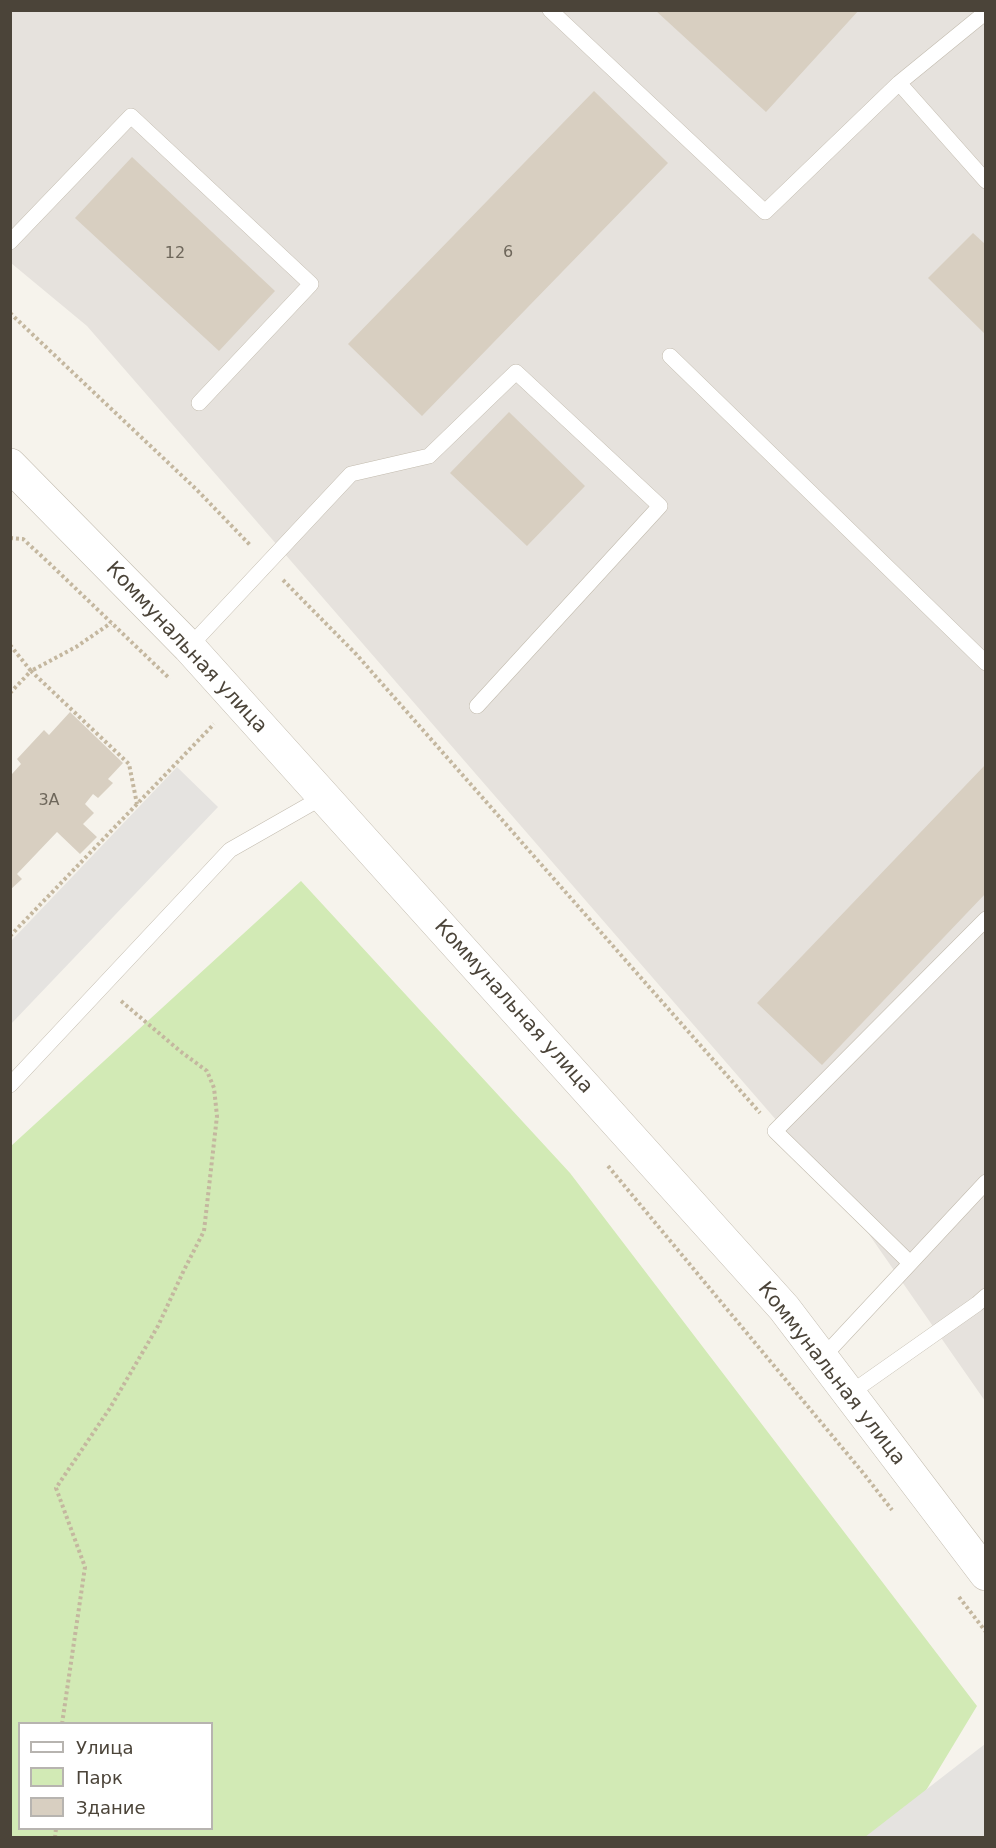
<!DOCTYPE html>
<html>
<head>
<meta charset="utf-8">
<style>
	body { margin:0 }
	#map { position:relative; width:996px; height:1848px; overflow:hidden; background:#f6f3ec; font-family:"DejaVu Sans",sans-serif }
	canvas { display:block }
	.frame { position:absolute; inset:0; border:12px solid #4b4439; pointer-events:none }
	.legend { position:absolute; left:18px; top:1722px; width:195px; height:108px; box-sizing:border-box; background:#fff; border:2px solid #b7b4b0; margin:0; padding:8px 10px; list-style:none; font-size:18px; color:#4b4439 }
	.legend li { display:flex; align-items:center; gap:12px; height:30px }
	.legend b { width:30px; border:2px solid #b7b4b0 }
</style>
</head>
<body>
<div id="map">
<canvas width="996" height="1848"></canvas>
<div class="frame"></div>
<ul class="legend">
<li><b style="height:8px;background:#fff"></b>Улица</li>
<li><b style="height:16px;background:#d2eab5"></b>Парк</li>
<li><b style="height:16px;background:#d8cfc1"></b>Здание</li>
</ul>
</div>
<script>
const c = document.querySelector('canvas').getContext('2d');
c.lineJoin = 'round';
function paint(path, color) {
  c.fillStyle = color;
  c.fill(path, 'evenodd');
}
function stroke(path, color, width, dash) {
  c.strokeStyle = color;
  c.lineWidth = width;
  c.lineCap = dash ? 'butt' : 'round';
  c.setLineDash(dash || []);
  c.stroke(path);
}
function drawText(font, color, halo, rows, align = 'center') {
  c.font = font + ' "DejaVu Sans",sans-serif';
  c.lineWidth = 4.5;
  c.setLineDash([]);
  c.textBaseline = 'middle';
  c.strokeStyle = halo;
  c.fillStyle = color;
  for (const [text, x, y, turn = 0] of rows) {
    c.save();
    c.translate(x, y);
    c.rotate((+turn || 0) * Math.PI / 180);
    c.textAlign = isNaN(turn) ? turn : align;
    if (halo) c.strokeText(text, 0, 0);
    c.fillText(text, 0, 0);
    c.restore();
  }
}
paint(new Path2D(`
	M10,11H985V1401L843,1197L87,326L11,263Z`), '#e6e2dd');
paint(new Path2D(`
	M301,881L570,1173L977,1706L919,1802L877,1837L11,1838V1146ZM20,1724H212V1828H20Z`), '#d2eab5');
paint(new Path2D(`
	M177,767L218,807L11,1024V941Z
	M985,1744V1837H865Z`), '#e5e3e0');
paint(new Path2D(`
	M655,10H859L766,112Z
	M594,91L668,163L422,416L348,344Z
	M132,157L275,291L219,351L75,218Z
	M973,233L986,245V335L928,278Z
	M509,412L585,486L527,546L450,473Z
	M70,712L123,763L108,779L113,783L98,798L93,794L85,804L94,813L83,824L97,837L80,854L57,832L17,874L22,879L10,890V772L12,774L21,764L17,759L44,730L49,735Z
	M986,764V893L822,1065L757,1003Z`), '#d8cfc1');
const service = new Path2D(`
	M550,10L765,212L899,83
	M986,12L899,83L986,181
	M10,242L131,116L311,284L199,403
	M670,356L986,663
	M189,647L351,474L429,456L516,372L660,506L477,706
	M10,1085L230,850L323,797
	M910,1263L775,1131L986,919
	M822,1358L986,1182
	M849,1394L977,1304L986,1296`);
const tertiary = new Path2D(`
	M10,465L189,647L784,1308L986,1574`);
stroke(service, '#c2bbae', 16);
stroke(tertiary, '#c2bbae', 34);
stroke(new Path2D(`
	M10,313L197,490L251,546
	M10,538L23,539L48,562L170,679
	M283,580L356,654L760,1113
	M10,645L31,671L76,647L111,623
	M10,693L31,671L129,764L137,804
	M10,936L214,724
	M608,1166L864,1474L892,1510
	M959,1597L986,1632
	M62,1724L85,1567L56,1488L110,1408L158,1326L184,1270L204,1231L217,1116L214,1088L207,1071L180,1051L121,1001
	M55,1838L56,1828`), '#c4b79f', 4, [3, 3]);
stroke(service, '#fff', 15);
stroke(tertiary, '#fff', 33);
drawText('16px', '#6e675b', null, [
	["6",508,253],
	["12",175,254],
	["3А",49,801]
]);
drawText('20px', '#4b4439', '#fff', [
	["Коммунальная улица",186,648,47],
	["Коммунальная улица",513,1007,48],
	["Коммунальная улица",831,1374,52]
]);
</script>
</body>
</html>
